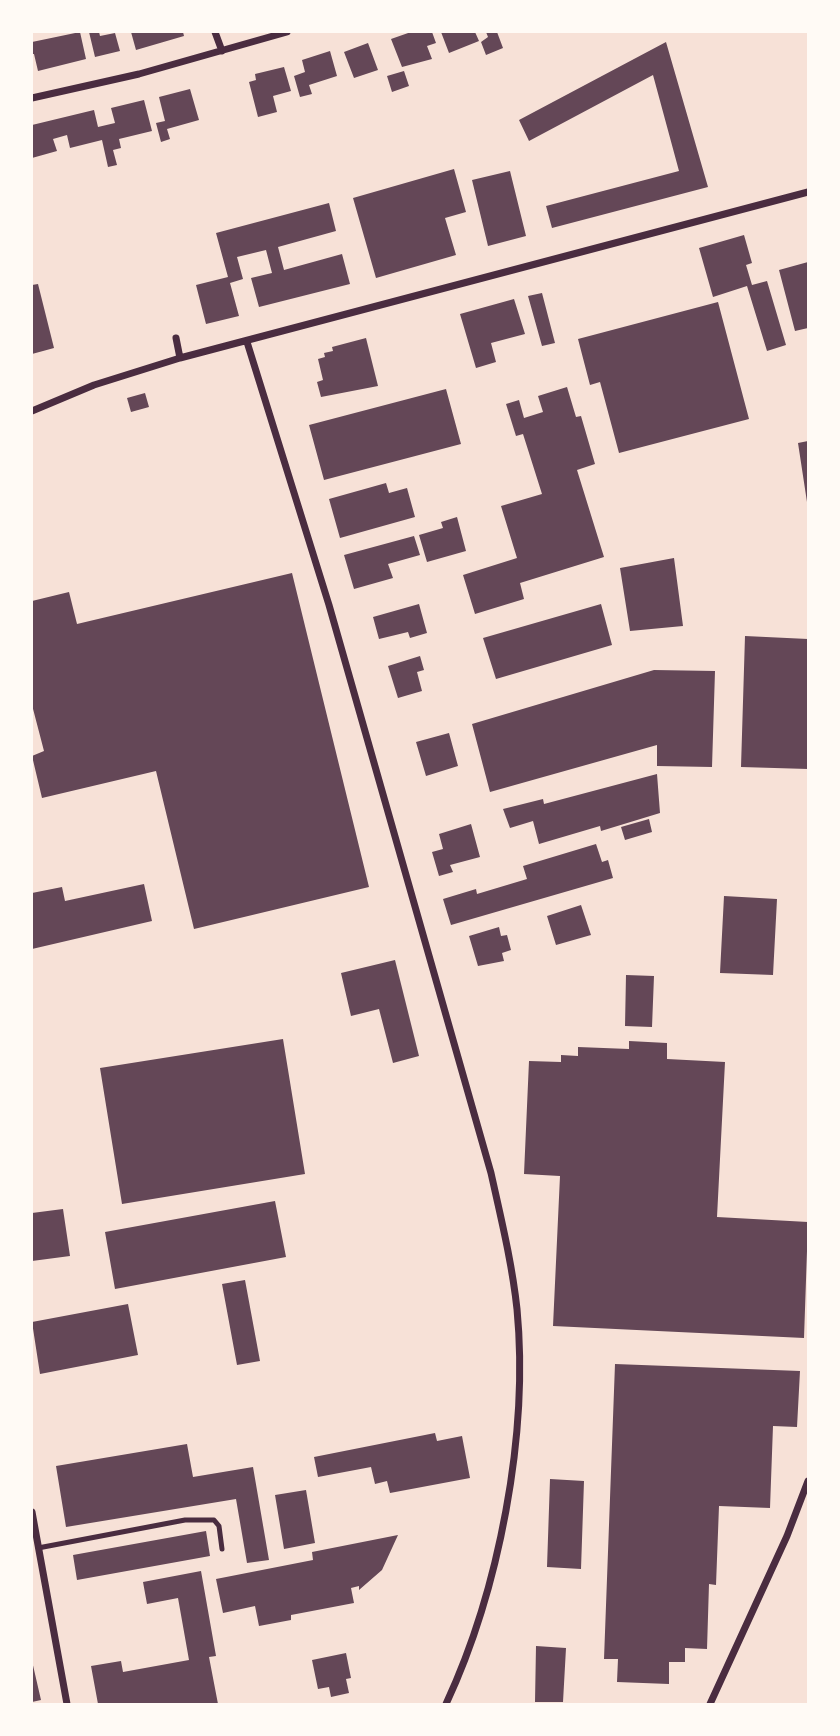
<!DOCTYPE html>
<html>
<head>
<meta charset="utf-8">
<style>
	body { margin:0 }
	#map { position:relative; width:840px; height:1736px; overflow:hidden; background:#f7e1d7; font-family:Ubuntu,sans-serif }
	canvas { display:block }
	.frame { position:absolute; inset:0; border:33px solid #fffaf5; pointer-events:none }
</style>
</head>
<body>
<div id="map">
<canvas width="840" height="1736"></canvas>
<div class="frame"></div>
</div>
<script>
const c = document.querySelector('canvas').getContext('2d');
c.lineJoin = 'round';
function paint(path, color) {
  c.fillStyle = color;
  c.fill(path, 'evenodd');
}
function stroke(path, color, width, dash) {
  c.strokeStyle = color;
  c.lineWidth = width;
  c.lineCap = dash ? 'butt' : 'round';
  c.setLineDash(dash || []);
  c.stroke(path);
}
paint(new Path2D(`
	M80,32L86,59L38,71L34,54H32V42Z
	M89,32H99L100,36L115,33L120,51L95,57Z
	M131,32H183L184,36L136,50Z
	M411,32H432L436,43L427,46L432,59L402,67L391,39Z
	M441,32H475L479,41L449,53Z
	M486,32H497L503,48L486,55L481,42L488,37Z
	M666,42L708,187L552,228L546,206L679,171L653,75L529,141L519,120Z
	M368,43L378,70L354,78L344,52Z
	M330,51L337,76L309,85L312,94L300,97L294,76L305,72L302,60Z
	M284,67L291,91L273,96L277,112L258,117L249,82L256,80L255,74Z
	M404,71L409,86L392,92L387,76Z
	M190,89L199,120L167,129L170,139L161,142L156,123L165,121L159,97Z
	M144,100L152,131L119,139L121,148L113,150L117,165L108,167L102,140L70,148L67,135L53,139L57,151L32,158V125L94,110L98,127L115,123L111,108Z
	M454,169L466,212L445,218L456,255L376,278L353,198Z
	M510,171L526,236L488,246L472,180Z
	M329,203L336,231L278,247L284,270L342,254L350,284L259,307L251,278L272,273L266,250L237,257L243,279L230,283L239,316L206,324L196,285L228,277L216,233Z
	M744,235L752,263L746,265L752,285L767,281L786,345L767,351L747,286L713,297L699,248Z
	M808,262V328L795,331L779,270Z
	M38,284L54,348L32,354V285Z
	M542,293L555,343L542,346L528,296Z
	M514,299L525,334L491,343L496,362L476,368L460,314Z
	M718,302L749,419L619,453L600,382L590,385L578,339Z
	M366,338L378,386L321,397L317,382L323,380L318,359L325,357L324,353L333,351L332,347Z
	M567,387L576,417L581,416L595,464L577,470L604,557L520,583L524,599L475,614L463,575L517,558L501,506L542,494L523,434L516,436L506,404L519,400L524,418L543,412L538,396Z
	M446,389L461,444L324,480L309,425Z
	M145,393L149,407L131,412L127,398Z
	M808,441V502H807L798,443Z
	M386,483L389,493L407,488L415,517L340,538L329,499Z
	M457,517L466,551L427,562L419,535L443,528L441,522Z
	M414,536L420,555L388,564L393,578L354,589L344,555Z
	M674,558L683,626L630,631L620,568Z
	M292,573L369,887L194,929L156,771L42,798L32,756L44,751L32,705V601L69,592L77,624Z
	M419,604L427,633L410,638L408,632L379,639L373,617Z
	M601,604L612,645L496,679L483,638Z
	M745,636L808,639V769L741,767Z
	M420,656L424,670L417,672L422,691L398,698L388,666Z
	M654,670L715,671L712,767L657,766V745L490,792L472,724Z
	M449,733L458,766L426,776L416,742Z
	M657,774L660,813L601,831L600,826L539,844L533,821L510,828L503,809L543,799L544,804Z
	M649,819L652,832L625,840L621,827Z
	M471,824L480,857L450,865L453,872L439,876L432,852L443,849L439,834Z
	M596,844L602,862L608,860L613,878L451,925L443,899L476,889L477,894L527,879L523,866Z
	M144,884L152,921L32,949V893L62,887L65,901Z
	M724,896L777,899L773,975L720,973Z
	M581,905L591,935L556,945L547,916Z
	M499,927L501,936L507,935L511,950L502,953L504,961L478,966L469,936Z
	M395,960L419,1056L393,1063L379,1009L351,1016L341,973Z
	M626,975L654,976L652,1027L625,1026Z
	M283,1039L305,1174L122,1204L100,1068Z
	M629,1041L667,1043V1059L725,1062L717,1217L808,1222L804,1338L553,1326L560,1176L524,1174L529,1061L561,1062V1055L578,1056V1047L629,1049Z
	M275,1201L286,1257L115,1289L105,1232Z
	M63,1209L70,1256L32,1261V1213Z
	M245,1280L260,1361L237,1365L222,1284Z
	M128,1304L138,1355L40,1374L32,1322Z
	M615,1364L800,1371L797,1427L773,1426L770,1508L719,1506L716,1585L709,1584L707,1649L685,1648V1662H669V1684L617,1682L618,1659H604Z
	M435,1433L437,1441L462,1436L470,1478L390,1493L387,1481L375,1484L371,1467L318,1477L314,1457Z
	M187,1444L193,1477L253,1467L269,1560L247,1563L236,1499L66,1527L56,1466Z
	M550,1479L584,1481L581,1569L547,1567Z
	M306,1490L315,1543L284,1549L275,1495Z
	M206,1531L210,1556L77,1580L73,1555Z
	M398,1535L382,1570L359,1590V1586L351,1588L354,1603L291,1615V1620L259,1626L255,1606L223,1613L216,1579L313,1560L312,1552Z
	M201,1571L216,1656L209,1657L218,1704H98L91,1666L121,1661L123,1672L189,1660L178,1598L147,1604L143,1582Z
	M536,1646L566,1648L563,1702H535Z
	M346,1653L351,1678L346,1679L349,1693L331,1697L329,1687L318,1689L312,1660Z
	M32,1661L41,1700L32,1702Z`), '#644757');
stroke(new Path2D(`
	M38,1548L185,1520H214L219,1526L222,1549`), '#4a2c40', 5);
stroke(new Path2D(`
	M215,32L222,51
	M32,98L139,74L287,32
	M176,338L180,358
	M247,342L329,605L491,1173C501,1218 512,1263 517,1309C529,1435 499,1590 446,1704
	M32,411L94,385L180,358L808,192
	M32,1512L67,1704
	M710,1704L787,1536L808,1481`), '#4a2c40', 7);
</script>
</body>
</html>
